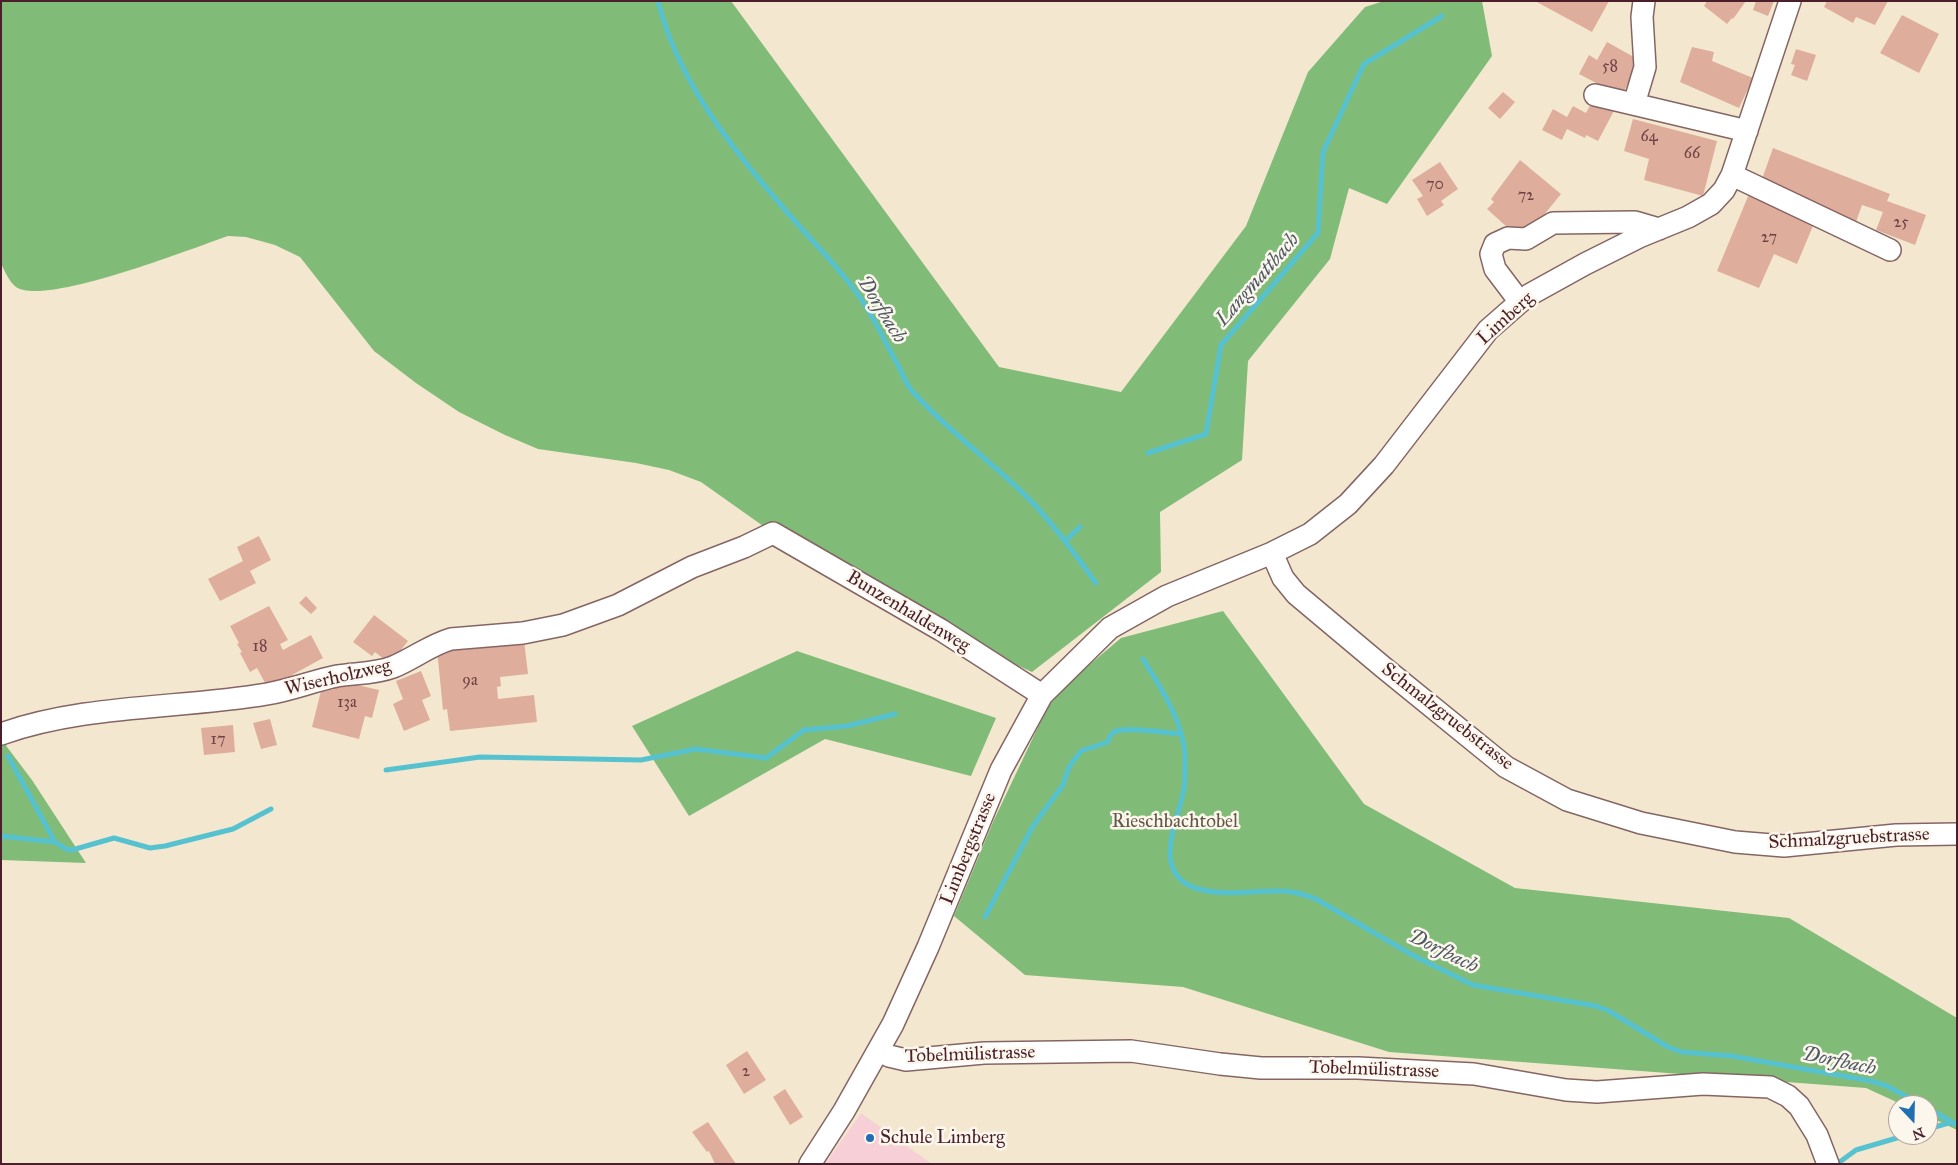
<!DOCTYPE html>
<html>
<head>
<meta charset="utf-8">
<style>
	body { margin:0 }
	#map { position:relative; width:1958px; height:1165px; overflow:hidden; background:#f3e8cf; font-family:"IM FELL Great Primer",serif }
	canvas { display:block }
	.frame { position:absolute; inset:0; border:2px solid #4a1f2b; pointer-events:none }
	.north { position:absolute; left:1888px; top:1095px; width:50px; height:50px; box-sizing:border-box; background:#fbf7ec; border:1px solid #b4a19f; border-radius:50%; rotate:159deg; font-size:14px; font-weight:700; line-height:20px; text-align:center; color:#4a1f2b }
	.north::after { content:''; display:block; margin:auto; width:18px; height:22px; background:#1f6fb2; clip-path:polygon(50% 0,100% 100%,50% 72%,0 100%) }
</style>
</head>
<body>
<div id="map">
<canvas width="1958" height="1165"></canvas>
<div class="frame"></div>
<div class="north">N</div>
</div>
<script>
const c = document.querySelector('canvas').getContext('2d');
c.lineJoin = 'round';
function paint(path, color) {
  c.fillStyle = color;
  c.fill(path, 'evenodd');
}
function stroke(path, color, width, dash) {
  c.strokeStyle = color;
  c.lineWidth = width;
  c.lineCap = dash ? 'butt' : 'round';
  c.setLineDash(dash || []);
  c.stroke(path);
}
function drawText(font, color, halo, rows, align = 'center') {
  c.font = font + ' "IM FELL Great Primer",serif';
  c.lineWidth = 5;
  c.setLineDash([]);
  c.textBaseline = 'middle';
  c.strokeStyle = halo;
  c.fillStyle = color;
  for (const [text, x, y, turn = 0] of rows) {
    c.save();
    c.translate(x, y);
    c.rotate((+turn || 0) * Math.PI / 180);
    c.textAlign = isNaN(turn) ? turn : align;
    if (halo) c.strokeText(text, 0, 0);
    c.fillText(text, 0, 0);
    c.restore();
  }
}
paint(new Path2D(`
	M861,1113L932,1164H825Z`), '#f6cfd7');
paint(new Path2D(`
	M1,1H731L999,367L1121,392L1246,226L1308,72L1365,7L1384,1H1482L1492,56L1387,204L1349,188L1330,259L1248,361L1242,460L1160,512L1161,572L1032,672L941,630L773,533L701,482L669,470L636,463L538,449L505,435L459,412L416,383L374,351L300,257L275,245L246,237L228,236C193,248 44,307 16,287C9,282 5,271 1,264Z
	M1223,611L1364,804L1515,888L1789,918L1957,1018V1130L1928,1116V1105H1903L1866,1088L1389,1052L1183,987L1025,975L954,916L993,822L1048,706L1076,676L1121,638Z
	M797,651L996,718L971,776L825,739L689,816L632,726Z
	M1,733L7,747L32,780L86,863L1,860Z`), '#81bb78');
stroke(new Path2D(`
	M658,1C678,82 733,150 787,212C810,239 835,263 856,292C873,314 885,343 899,367C903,376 907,386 914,393C950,433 994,463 1031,501C1055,526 1076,555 1096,583
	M1148,453L1206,434L1221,345L1318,233L1323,152L1364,64L1442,16
	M1066,540L1080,527
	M1143,659C1160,687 1182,719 1185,753C1185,765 1186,782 1183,794C1176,825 1152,872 1195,888C1223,897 1254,890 1282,891C1294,891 1305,895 1316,899L1414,956L1473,985L1596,1006L1609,1011L1668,1047L1682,1052L1732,1056L1871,1081L1887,1086L1922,1105
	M8,756L55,842L66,849L72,850L114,838L150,848L165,846L233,829L271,809
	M386,770L480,757L641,760L696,749L766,758L804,730L847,726L895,714
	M1,836L55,842
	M985,917L1033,826L1063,785L1069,767L1081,751L1108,742C1109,738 1111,734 1114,732C1124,726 1168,733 1181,734
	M1928,1108L1957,1125
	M1928,1129L1952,1122
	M1832,1164L1841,1161L1856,1150L1907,1135`), '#56c2d0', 5);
paint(new Path2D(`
	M1535,1H1609L1592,32Z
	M1707,1H1746L1733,19L1732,18L1727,24L1704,6Z
	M1756,1H1774L1768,16L1753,10Z
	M1827,1H1888L1875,25L1856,17L1853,23L1824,7Z
	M1902,15L1939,34L1919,73L1880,53Z
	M1607,42L1641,61L1621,96L1579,74L1589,55L1597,60Z
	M1692,47L1714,52L1712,61L1753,78L1739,108L1680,82Z
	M1796,49L1816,55L1807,81L1791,75L1795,65L1791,64Z
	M1503,92L1515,102L1500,119L1488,108Z
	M1595,96L1616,107L1598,141L1586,135L1585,138L1567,129L1562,140L1542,130L1553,109L1567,117L1573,106L1586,113Z
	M1633,119L1717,141L1703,196L1644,180L1649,159L1624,151Z
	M1773,148L1890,194L1887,201L1926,215L1915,245L1876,230L1883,212L1862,205L1856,222L1761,182Z
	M1520,160L1561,194L1530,232L1517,236L1487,209L1494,202L1491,199Z
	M1440,162L1458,189L1441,201L1444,205L1427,216L1417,199L1423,196L1412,180Z
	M1749,194L1815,221L1797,264L1774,254L1759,288L1717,271Z
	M259,536L271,560L250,571L256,583L220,601L208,579L243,561L237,547Z
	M306,596L317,608L311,614L299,603Z
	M269,606L288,640L280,644L283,650L311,635L323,658L292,675L294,678L270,692L257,668L250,672L240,653L242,652L237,644L239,643L230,626Z
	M374,615L408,641L390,664L375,652L372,656L353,642Z
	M524,640L528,674L500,677L501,686L497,687L498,699L534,695L537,722L450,731L447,709L443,710L437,649Z
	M421,671L431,696L422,700L430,720L404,731L393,704L403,699L396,681Z
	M336,680L379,690L372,718L365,716L359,739L312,727L322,687L333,690Z
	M270,719L277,745L261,749L253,723Z
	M233,725L235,752L204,755L201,728Z
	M747,1051L766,1080L744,1094L726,1065Z
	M785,1089L803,1117L790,1125L773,1097Z
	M708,1122L736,1164H715L709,1151L707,1152L692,1132Z`), '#dfad9c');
const minor = new Path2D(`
	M1595,95L1747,131
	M1634,104L1645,67L1642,17L1644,1
	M1732,175L1890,250
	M1520,302L1495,269L1491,254L1495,244L1508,238L1526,239L1553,223L1635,222L1659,229
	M1272,553L1283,578L1296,594L1383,667L1506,767L1567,800L1641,823L1735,842L1784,846L1896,835L1957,834
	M1,734C86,704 179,709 267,694C291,690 313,681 337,676C355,673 375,674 393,667C413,659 430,645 451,639L523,633L563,625L618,605L692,567L744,547L773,533L941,630L1042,695
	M879,1050L889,1056L906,1060L984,1053L1131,1051L1220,1064L1261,1068H1358L1474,1074L1566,1090L1597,1092L1703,1084L1770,1087L1788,1096L1799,1106L1817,1135L1828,1164
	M810,1164L844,1111L893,1024L928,947L1001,770L1042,695L1110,628L1167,596L1272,553L1310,534L1348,504L1384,465L1488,330L1520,302L1529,295L1585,264L1639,237L1688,217L1711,204L1724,190L1732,175L1790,1`);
stroke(minor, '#856564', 24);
stroke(minor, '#fff', 21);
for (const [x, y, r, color] of [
	[870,1138,5,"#1f6fb2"]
]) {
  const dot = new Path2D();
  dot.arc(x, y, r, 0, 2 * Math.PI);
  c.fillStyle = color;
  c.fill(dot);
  stroke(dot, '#fbf7ec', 2);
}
drawText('16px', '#6f4247', null, [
	["58",1610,67],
	["64",1649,137],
	["66",1692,154],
	["70",1435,185],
	["72",1526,196],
	["25",1901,223],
	["27",1769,238],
	["18",260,647],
	["9a",470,681],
	["13a",347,703],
	["17",218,740],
	["2",746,1072]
]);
drawText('19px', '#4a1f2b', '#fbf7ec', [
	["Limberg",1506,319,-42],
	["Bunzenhaldenweg",908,612,31],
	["Wiserholzweg",338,678,-13],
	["Schmalzgruebstrasse",1447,717,38],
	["Schmalzgruebstrasse",1849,839,-3],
	["Limbergstrasse",969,849,-68],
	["Tobelmülistrasse",970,1055,-2],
	["Tobelmülistrasse",1374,1070,2]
]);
drawText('19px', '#645748', '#fbf7ec', [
	["Rieschbachtobel",1175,822]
]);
drawText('19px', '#4a1f2b', '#fbf7ec', [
	["Schule Limberg",880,1138]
], 'left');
drawText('italic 20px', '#4e5865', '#fbf7ec', [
	["Langmattbach",1258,280,-49],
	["Dorfbach",881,310,58],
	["Dorfbach",1443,952,26],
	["Dorfbach",1839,1062,12]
]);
</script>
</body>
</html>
